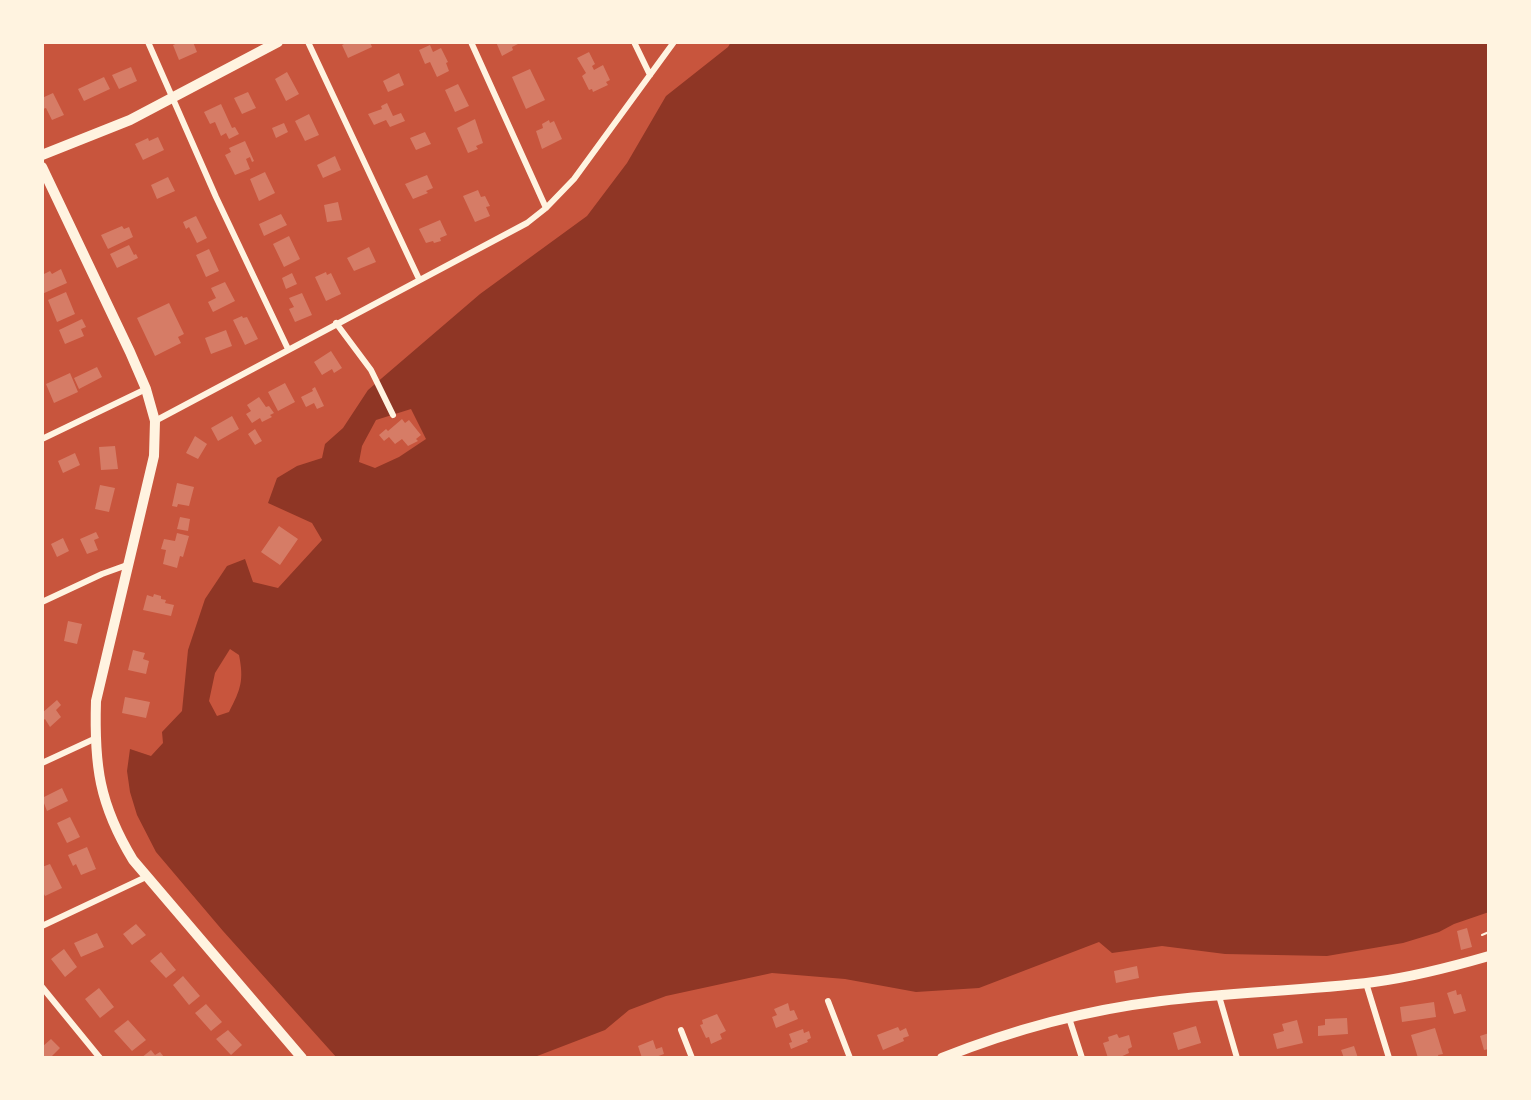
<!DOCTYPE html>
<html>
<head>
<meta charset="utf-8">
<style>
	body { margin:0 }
	#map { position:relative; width:1531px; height:1100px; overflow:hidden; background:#c8553d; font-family:"Exo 2",sans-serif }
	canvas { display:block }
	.frame { position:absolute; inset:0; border:44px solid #fff3e0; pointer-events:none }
</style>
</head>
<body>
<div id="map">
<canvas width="1531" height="1100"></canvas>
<div class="frame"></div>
</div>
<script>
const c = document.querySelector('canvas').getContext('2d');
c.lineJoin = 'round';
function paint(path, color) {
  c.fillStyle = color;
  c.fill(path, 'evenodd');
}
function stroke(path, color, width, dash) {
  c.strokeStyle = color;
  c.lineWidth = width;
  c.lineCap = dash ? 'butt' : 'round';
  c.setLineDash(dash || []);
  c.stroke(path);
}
paint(new Path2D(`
	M731,42H1489V912L1454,924L1439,932L1403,943L1327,956L1225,954L1162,946L1112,953L1099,942L979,988L916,992L845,979L772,973L666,996L629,1010L605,1030L532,1058H337L223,931L156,852L137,815L130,792L127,771L130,749L151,756L163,743L162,732L182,711L188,650L205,599L227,566L245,559L253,582L278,588L322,540L312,523L268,503L277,478L297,466L322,458L325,444L343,428L368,390L480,294L587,216L627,163L666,96L728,47ZM411,409L426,439L399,457L375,468L359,462L362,446L376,420ZM230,649L239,655C244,680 241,689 229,712L217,716L209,701L215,673Z`), '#8f3625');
paint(new Path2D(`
	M180,42H193L197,52L179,60L173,45Z
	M348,42H370L372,47L348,58L342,45Z
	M496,42H522L512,47L513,50L502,56Z
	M430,45L433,52L441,48L448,62L446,63L449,71L437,77L430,62L425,64L419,50Z
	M589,52L595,64L592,66L594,70L603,65L610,80L606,82L608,85L593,92L592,89L589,90L582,76L586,73L577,58Z
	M131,67L137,81L119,89L112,75Z
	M530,69L545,100L526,109L512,77Z
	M287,72L299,94L286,101L275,79Z
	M399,73L404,85L388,92L383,81Z
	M104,77L110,89L84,101L78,89Z
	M458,84L469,106L455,112L445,90Z
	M248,92L256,108L242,114L234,98Z
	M53,93L64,115L52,120L46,108L43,109L42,98Z
	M387,103L393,116L401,113L405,121L390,127L386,120L374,125L368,114L382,109L381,106Z
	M221,104L232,128L235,127L239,134L229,139L226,133L221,136L215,122L210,124L204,112Z
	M309,114L319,135L305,141L295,121Z
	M475,119L483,143L476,146L478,149L468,153L457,128Z
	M549,120L550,123L554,121L562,139L542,149L536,131L543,128L542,124Z
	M284,123L288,132L276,138L272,128Z
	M425,132L431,144L416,150L410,138Z
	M158,137L164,150L143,160L135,144L148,138L149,141Z
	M245,141L254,161L252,162L250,157L246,159L250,169L235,175L225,155L231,152L229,148Z
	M335,156L341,170L323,178L317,165Z
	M265,172L275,193L259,201L250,179Z
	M427,175L433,188L426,191L428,193L413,199L405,184Z
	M168,177L175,191L157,199L151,185Z
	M478,190L481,197L485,196L490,206L486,207L490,216L475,222L463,196Z
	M338,202L342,220L327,222L324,205Z
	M281,214L287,225L264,236L259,224Z
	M196,216L207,238L197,243L189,227L186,229L183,222Z
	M440,220L447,235L440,238L441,241L434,243L433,241L426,243L419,229Z
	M122,226L124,229L129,227L133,237L108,249L101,235Z
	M289,236L300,259L284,267L273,244Z
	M129,245L134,255L136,254L138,258L117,268L110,254Z
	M369,247L376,262L354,271L347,258Z
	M209,249L219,271L206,277L196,255Z
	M61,269L67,283L42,294V275L50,271L52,274Z
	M326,272L327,275L331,273L341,294L326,301L315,277Z
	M292,273L297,284L286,289L282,278Z
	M225,282L235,301L213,312L208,302L216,298L211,288Z
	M66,292L75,314L57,322L48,300Z
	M302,293L312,315L295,322L289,309L294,307L289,298Z
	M169,303L184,334L178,337L181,343L155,356L137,318Z
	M242,316L243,318L247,317L258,339L245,345L233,320Z
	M82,319L86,327L81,329L84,336L65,344L59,330Z
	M226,330L232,346L211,354L205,338Z
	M331,351L342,368L334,373L332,369L322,375L314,362Z
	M97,367L102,377L79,389L74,378Z
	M70,373L78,392L54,403L46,384Z
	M285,383L295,402L278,411L268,392Z
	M315,387L324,406L317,409L314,403L306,407L301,397L313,391L312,389Z
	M259,397L266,407L269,406L274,413L270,415L272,417L262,422L260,418L252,423L246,414L251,411L247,405Z
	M232,416L239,429L218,441L211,428Z
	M402,419L405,423L409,420L421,435L416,439L418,441L408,446L402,439L395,444L389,437L384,441L379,435L386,429L388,431Z
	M255,429L262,441L255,445L248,434Z
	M195,436L207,444L198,459L186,453Z
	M115,446L118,469L101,470L99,447Z
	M75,453L80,465L63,473L58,461Z
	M177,483L194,487L189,506L178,504L177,507L172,506Z
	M100,485L115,488L109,512L95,509Z
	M180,517L190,519L188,531L177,529Z
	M279,526L298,539L280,565L261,552Z
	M96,532L99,538L94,540L98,550L87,554L80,539Z
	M177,533L189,536L183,557L180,556L177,568L163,564L166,550L161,549L164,539L175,541Z
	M63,538L69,551L57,557L51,544Z
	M154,594L161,596V599L166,600L165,603L174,605L171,616L143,610L147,595L153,597Z
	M68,621L82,624L77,644L64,641Z
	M133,650L145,653L143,659L149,661L146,674L128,670Z
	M125,697L150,702L146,718L122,713Z
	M57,700L61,705L56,710L61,717L50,727L45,719L42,721V713Z
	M62,788L68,801L47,811L42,798Z
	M70,817L80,837L67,843L57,823Z
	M87,847L96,869L81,875L76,864L73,866L68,855Z
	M50,864L62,888L45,896L42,890V867Z
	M136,924L146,935L132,945L123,934Z
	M1467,928L1472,947L1461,950L1457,931Z
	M97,933L104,947L81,957L74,943Z
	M64,949L77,967L65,977L51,959Z
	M161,952L176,970L166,978L150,961Z
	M1137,966L1139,978L1116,983L1114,971Z
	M183,976L200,996L189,1005L173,985Z
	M99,988L114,1007L100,1018L85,999Z
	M1456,990L1457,995L1461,994L1466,1011L1454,1014L1447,993Z
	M1434,1002L1436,1017L1402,1022L1400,1007Z
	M788,1003L790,1011L794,1010L798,1019L776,1028L772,1017L777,1015L774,1009Z
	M206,1004L222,1022L211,1031L195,1013Z
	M717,1014L726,1031L720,1034L722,1039L711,1044L709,1037L706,1038L700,1025L703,1024L702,1020Z
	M1347,1018L1348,1034L1318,1036V1026L1325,1025V1019Z
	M128,1020L146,1040L132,1051L114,1031Z
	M1297,1020L1303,1043L1277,1049L1273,1034L1284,1031L1282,1024Z
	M1196,1026L1201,1043L1178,1050L1173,1033Z
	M898,1027L900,1031L906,1028L909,1036L903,1038L904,1041L883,1050L877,1035Z
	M1435,1028L1443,1054L1438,1055L1439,1058H1418L1411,1035Z
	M803,1029L804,1033L809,1031L811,1038L807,1040L808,1042L791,1049L789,1043L792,1042L789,1034Z
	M228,1030L242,1045L231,1055L216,1039Z
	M1489,1033V1049L1484,1050L1480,1036Z
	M1117,1034L1119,1038L1129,1035L1132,1047L1128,1049L1129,1053L1118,1058H1108L1103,1043L1109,1041L1108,1037Z
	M51,1039L60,1048L50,1058H44L42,1055V1047Z
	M653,1040L656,1049L662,1047L664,1054L653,1058H642L638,1046Z
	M1354,1046L1358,1058H1344L1341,1050Z
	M151,1050L155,1055L160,1052L164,1057L141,1058Z`), '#d67c66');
stroke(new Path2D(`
	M1482,935L1489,932`), '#fff3e0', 2);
stroke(new Path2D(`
	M148,42L216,197L288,349
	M308,42L419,279
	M471,42L546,208
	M634,42L650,75
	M336,323L371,370L393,415
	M155,421L527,223L546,208L574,179L674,42
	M42,439L146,389
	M42,602L102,574L127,565
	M42,763L94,739
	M42,926L146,877
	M1366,983L1389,1058
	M42,987L100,1058
	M1219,996L1237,1058
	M828,1001L850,1058
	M1069,1018L1082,1058
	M681,1030L692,1058`), '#fff3e0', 6);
stroke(new Path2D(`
	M42,155L130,120L278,42
	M42,167L130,352L146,389L155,421L154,456L96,701C94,765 99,804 133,860L302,1058
	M942,1058C1012,1030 1086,1010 1161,1001C1232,992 1303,991 1374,982C1413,977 1451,967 1489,956`), '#fff3e0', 10);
</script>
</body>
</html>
